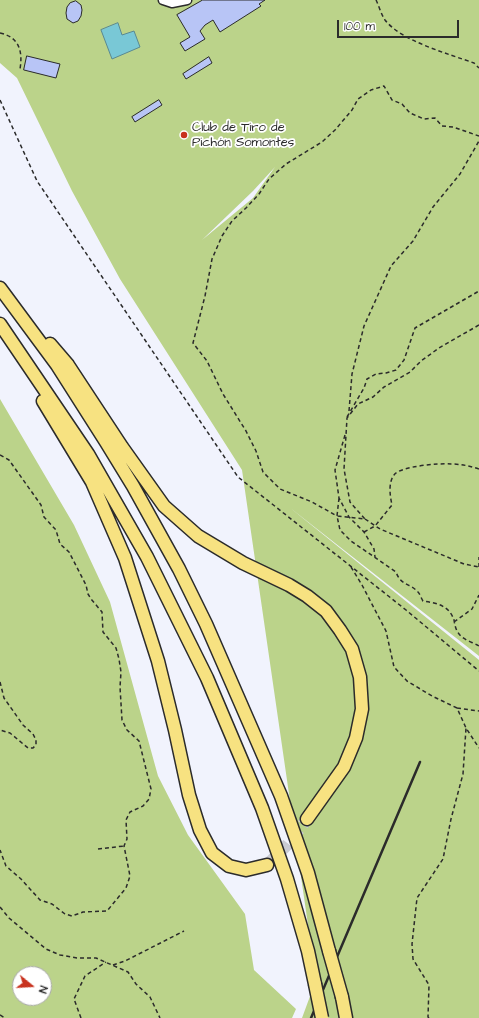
<!DOCTYPE html>
<html>
<head>
<meta charset="utf-8">
<style>
	body { margin:0 }
	#map { position:relative; width:479px; height:1018px; overflow:hidden; background:#f1f3fd; font-family:"Architects Daughter",sans-serif }
	canvas { display:block }
	.north { position:absolute; left:12px; top:966px; width:40px; height:40px; box-sizing:border-box; background:#fff; border:1px solid #aaa; border-radius:50%; rotate:108deg; font-size:11px; font-weight:700; line-height:16px; text-align:center; color:#2b2b2b }
	.north::after { content:''; display:block; margin:auto; width:14px; height:18px; background:#c8321e; clip-path:polygon(50% 0,100% 100%,50% 72%,0 100%) }
	.scale { position:absolute; left:337px; top:20px; width:122px; height:18px; box-sizing:border-box; border:2px solid #2b2b2b; border-top:0; padding-left:5px; font-size:12px; line-height:14px; white-space:nowrap; color:#2b2b2b; -webkit-text-stroke:3px #fff; paint-order:stroke }
</style>
</head>
<body>
<div id="map">
<canvas width="479" height="1018"></canvas>
<div class="north">N</div>
<div class="scale">100 m</div>
</div>
<script>
const c = document.querySelector('canvas').getContext('2d');
c.lineJoin = 'round';
function paint(path, color) {
  c.fillStyle = color;
  c.fill(path, 'evenodd');
}
function stroke(path, color, width, dash) {
  c.strokeStyle = color;
  c.lineWidth = width;
  c.lineCap = dash ? 'butt' : 'round';
  c.setLineDash(dash || []);
  c.stroke(path);
}
function drawText(font, color, halo, rows, align = 'center') {
  c.font = font + ' "Architects Daughter",sans-serif';
  c.lineWidth = 3.5;
  c.setLineDash([]);
  c.textBaseline = 'middle';
  c.strokeStyle = halo;
  c.fillStyle = color;
  for (const [text, x, y, turn = 0] of rows) {
    c.save();
    c.translate(x, y);
    c.rotate((+turn || 0) * Math.PI / 180);
    c.textAlign = isNaN(turn) ? turn : align;
    if (halo) c.strokeText(text, 0, 0);
    c.fillText(text, 0, 0);
    c.restore();
  }
}
paint(new Path2D(`
	M0,0H479V656L289,507L479,660V1018H302L316,980L242,470L120,279L72,191L17,78L0,63ZM275,167L253,198L202,240L253,191Z
	M0,399L74,525L110,602L158,776L188,835L245,914L254,970L296,1009L292,1018H0ZM20,974H44V998H20Z`), '#bbd38a');
const water = new Path2D(`
	M118,23L122,35L134,31L140,47L112,59L101,30Z`);
paint(water, '#79c8d6');
stroke(water, '#5a8992', 1);
const building = new Path2D(`
	M203,0H265L259,4L261,6L220,32L213,20L205,25L200,31L205,39L185,51L180,43L190,37L177,15Z
	M76,1L81,5L82,10L81,16L78,21L73,23L67,19L66,13L67,7L70,3Z
	M27,56L60,64L56,78L24,70Z
	M209,57L212,63L186,79L183,74Z
	M159,100L162,105L135,122L132,117Z`);
paint(building, '#b8c5f6');
stroke(building, '#2b2b2b', 1);
stroke(new Path2D(`
	M267,865L287,845L307,819`), '#c9cbd3', 12, [12, 6]);
const minor = new Path2D(`
	M163,0L172,3L187,0`);
const highway = new Path2D(`
	M0,288L57,365L106,442L133,486L179,569L206,624L281,796L308,873L329,951
	M0,324L88,454L147,557L207,678L262,808L287,879L308,951L315,984
	M50,344L68,365L122,447L164,506L198,536L243,563L289,585L307,596L326,611L340,630L352,649L360,677L362,709L356,738L344,767L307,819
	M43,401L92,482L125,558L158,661L175,730L189,795L200,830L212,853L229,866L246,870L267,865
	M342,997L346,1018`);
stroke(minor, '#2b2b2b', 11);
stroke(highway, '#2b2b2b', 15);
stroke(new Path2D(`
	M376,0C379,6 381,14 385,20C401,41 449,54 474,63L479,68
	M0,33C19,37 23,51 20,69
	M0,100L37,181L238,477L406,610L479,671
	M479,325L439,348L421,361L410,372L384,387L373,397L358,404L347,418L344,469L350,502L365,519L337,516L340,530L351,541L396,572C401,586 410,583 418,592C420,594 421,598 423,601C436,603 449,605 454,620C455,626 456,632 462,637C467,641 474,643 479,646
	M349,411L352,374L364,326L391,266L413,241L433,207L460,174L479,141
	M347,417L364,388L367,379L376,374L386,373L396,370L404,360L415,328L479,291
	M345,435L335,470L339,498L349,517L364,532L374,549L375,557
	M0,455L9,460L41,505L44,517L56,530L60,544L69,552L86,585L88,594L91,599L102,612L103,632L116,648L119,659L121,672L120,687L122,720L127,730L139,741L151,789L149,799L143,806L130,812L126,820L127,839L124,846L130,876L126,888L107,911L83,912L72,916L65,914L52,904L40,900L21,879L6,866L0,850
	M339,498L337,516L312,502L280,489L263,472L256,451L246,431L223,394L207,361L193,343L205,296L212,259L222,236L232,221L246,208L259,194L269,179L286,164L322,142L335,130L352,110L358,99L371,90L384,86L392,100L402,104L410,113L424,119L435,118L442,126L453,127L479,136
	M365,519L380,529L464,564L479,567
	M364,532L375,526L392,505C390,496 388,483 394,475C400,466 440,463 451,464C461,464 470,466 479,469
	M351,567L362,585L386,631L394,667L407,681L432,696L457,708L466,728L479,748
	M479,567V557
	M454,622L472,609L479,595
	M0,682L4,698L23,725L33,734L36,740V745L33,748H28L10,733L0,730
	M457,708L479,711
	M98,849L124,846
	M0,907L9,918L46,949L60,955L77,958H96L128,972L136,984L150,997L160,1018
	M113,965L125,961L184,931
	M0,1015L5,1018
	M81,1018L74,999L85,976L106,962
	M429,1018L428,1017L429,985L413,959L412,944L417,898L443,859L451,819L463,774L466,728`), '#2b2b2b', 1.5, [4, 3]);
stroke(minor, '#fff', 8);
stroke(highway, '#f7e281', 12);
stroke(new Path2D(`
	M311,1018L420,762`), '#2b2b2b', 2.5);
const highwayBridge = new Path2D(`
	M329,951L342,997
	M315,984L322,1018`);
stroke(highwayBridge, '#2b2b2b', 15, []);
stroke(highwayBridge, '#f7e281', 12);
for (const [x, y, r, color] of [
	[184,135,4,"#c8321e"]
]) {
  const dot = new Path2D();
  dot.arc(x, y, r, 0, 2 * Math.PI);
  c.fillStyle = color;
  c.fill(dot);
  stroke(dot, '#fff', 1.5);
}
drawText('13px', '#2b2b2b', '#fff', [
	["Club de Tiro de",192,128],
	["Pichón Somontes",192,143]
], 'left');
</script>
</body>
</html>
